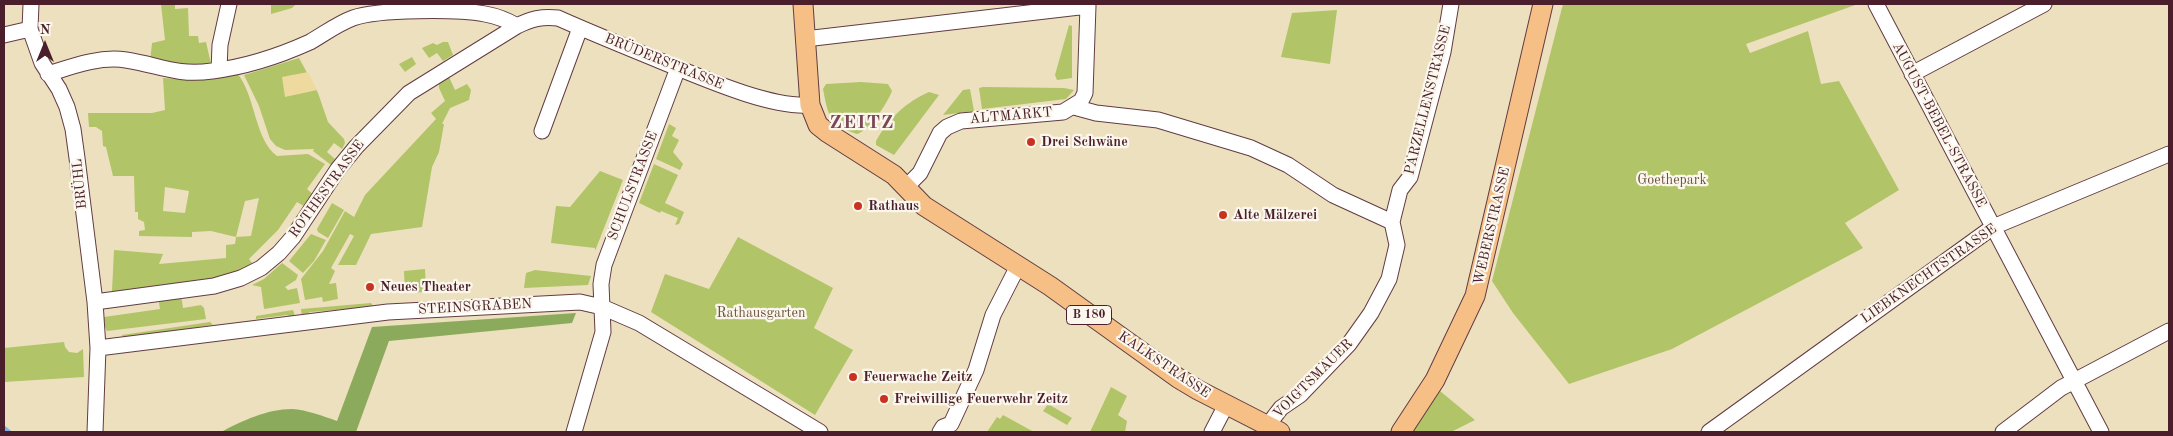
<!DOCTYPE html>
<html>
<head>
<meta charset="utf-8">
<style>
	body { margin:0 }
	#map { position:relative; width:2173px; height:436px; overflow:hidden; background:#ede0bf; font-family:"Old Standard TT",serif }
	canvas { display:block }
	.frame { position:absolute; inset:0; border:5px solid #4a1f2b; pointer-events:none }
	.north { position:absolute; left:20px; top:20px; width:50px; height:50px; -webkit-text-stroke:4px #fbf7ec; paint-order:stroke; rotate:0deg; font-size:14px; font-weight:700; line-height:20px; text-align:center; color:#4a1f2b }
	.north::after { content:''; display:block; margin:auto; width:18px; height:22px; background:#4a1f2b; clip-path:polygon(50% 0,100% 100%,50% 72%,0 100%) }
</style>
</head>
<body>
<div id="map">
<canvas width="2173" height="436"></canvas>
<div class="frame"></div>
<div class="north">N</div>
</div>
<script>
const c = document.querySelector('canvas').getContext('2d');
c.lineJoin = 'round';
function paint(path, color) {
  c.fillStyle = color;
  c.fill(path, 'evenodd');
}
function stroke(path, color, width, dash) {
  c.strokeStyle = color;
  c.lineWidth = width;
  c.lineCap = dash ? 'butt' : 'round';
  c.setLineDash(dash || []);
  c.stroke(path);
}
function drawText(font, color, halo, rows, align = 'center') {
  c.font = font + ' "Old Standard TT",serif';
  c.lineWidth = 4.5;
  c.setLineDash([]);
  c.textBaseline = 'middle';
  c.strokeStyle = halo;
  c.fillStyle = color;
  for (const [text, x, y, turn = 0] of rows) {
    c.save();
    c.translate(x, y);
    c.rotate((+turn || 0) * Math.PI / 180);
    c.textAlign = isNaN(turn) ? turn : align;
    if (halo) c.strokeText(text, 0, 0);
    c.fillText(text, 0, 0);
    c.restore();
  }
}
paint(new Path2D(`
	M161,4H175V9L188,8L189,36H198L199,43L206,42L211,64L203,66L150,62L152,43L165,40Z
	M271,4H296L292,8L271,14Z
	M1563,4H1858L1746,44L1750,53L1808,31L1821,84L1839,81L1899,190L1845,223L1863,248L1672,349L1569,384L1513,313L1492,281Z
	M1337,10L1330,64L1281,57L1292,13Z
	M1069,25L1072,26V78L1057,80L1055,75Z
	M443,42H448L453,55L443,61L437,53L429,58L422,48L433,43L437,45Z
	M412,57L416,64L405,72L399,64Z
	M299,58L318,93L328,122L344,139L345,143L342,149L334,143L327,152L335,159L331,165L313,151L314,149L285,150L276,146L270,139L259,106L244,75Z
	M237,73C256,96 254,139 277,156L308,154L325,164L307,189L315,196L307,208L297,202L278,230L249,259L255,267C223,282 147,291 112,291L114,250L163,254L159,264L226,258V245L235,244L236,237L211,231L192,232V237L139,236V231L145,230L144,222L138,219V212H135L134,176H113L106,147L103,146L102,131L96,127H89L88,113H152L165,110L163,78L199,80ZM165,187L189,191L185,213L163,211ZM259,198L251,236L236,237L245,201Z
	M449,77L455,90L467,84L471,90L469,100L450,108L442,124H444L439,152L432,167L422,227L371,234L356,265H338L354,236L350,234L331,268L335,271L329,284L336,283L338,299L323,302L322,297L305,300L301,279L323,251L345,211L354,217L365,195L436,119L431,113L445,101L439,88V82Z
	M861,82L888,84L892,91C887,104 869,131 857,134C829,125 828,115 823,89L826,84Z
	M983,87L1064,88L1074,90L1066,99L982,109L979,88Z
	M970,89L974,111L943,115L963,90Z
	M929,92L939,95L894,155L876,145V141C888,119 906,102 929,92Z
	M669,124L676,128L672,136L679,140L673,152L683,164L680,170L656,159Z
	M654,164L678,175L665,203L684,212L679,224L675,225L678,218L661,211L660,213L639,203Z
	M600,171L623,180L595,251V248L551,243L556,206L570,207Z
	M332,203L344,210L328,238L318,232L317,229Z
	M311,234L326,240L314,261L303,273L289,261Z
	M738,237L833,288L814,328L853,350L815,415L651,312L665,274L709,289Z
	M282,263L298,275L296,280L285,287L288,290L297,288L300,303L264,309L261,287L252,285L264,279Z
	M425,269L426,292L405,293L404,271Z
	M535,270L591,276L588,285L524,288L526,273Z
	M181,294L183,308L201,305L204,308L206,319L107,331L104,325V317L160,309L158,297Z
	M371,303L374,307L310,312L302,318L301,309Z
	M293,310L296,319L287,315L256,319V316Z
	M210,322L213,325L123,338L122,335Z
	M64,342L65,347L69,352L77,353L83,349L84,377L4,382V348Z
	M1111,387L1127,396L1118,415L1127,421L1125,432H1090Z
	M1440,391L1475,420L1451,432H1412Z
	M1048,404L1072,418L1067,425L1043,411Z
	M1003,415L1034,432H987L997,417L1000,419Z`), '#b1c468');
paint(new Path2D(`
	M576,313L572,323L389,341L356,432H221C242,421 267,409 292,409C307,410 323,416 337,421L372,327Z`), '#8caa5c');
paint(new Path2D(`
	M308,72L317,90L285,97L282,77Z`), '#eeda9e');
stroke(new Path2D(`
	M4,428L9,432`), '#80b3ed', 4.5);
const minor = new Path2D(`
	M31,4L30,29L42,63L59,89L67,107L73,129L77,158L95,302L98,348L95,432
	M1876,4L2101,432
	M4,35L30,29
	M805,39L1088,6L1085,93L1081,101L1063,112L961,121L947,127L940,133L920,173L907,186
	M219,70L220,45L229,4
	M48,74C73,66 100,56 126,60C159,65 176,76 212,71C245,67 279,56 310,42C324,34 337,24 353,18C378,9 457,9 485,14C496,16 507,20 517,26
	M1912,74L2044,4
	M1074,107L1096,113L1158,120L1251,148L1288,165L1333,195L1392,222
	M542,131L580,28
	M95,302L214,286L241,278L261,268L279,253L293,237L338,169L356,147L409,93L517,26C531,19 542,16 558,18C594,34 631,49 668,64C705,79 771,108 810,105
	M98,348L388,312L580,302L602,307L639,323L820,432
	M1268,425L1281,408L1300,395L1349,344L1371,313L1389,279L1397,245L1392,222L1400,190L1410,177L1443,52L1451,4
	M574,432L603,332L601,284L604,265L678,68
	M940,432L943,427L951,424L976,370L993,315L1018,266
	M1212,432L1226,405
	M1709,432L1993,227L2169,154
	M2003,432L2061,388L2169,331`);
const major = new Path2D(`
	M803,4L810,105L818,125L828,133L894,175L924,206L1050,286L1178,378L1198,390L1280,432
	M1401,432L1435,380L1475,296L1543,4`);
stroke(minor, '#623c41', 17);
stroke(major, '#623c41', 21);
stroke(minor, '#fff', 15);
stroke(major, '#f5bf86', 19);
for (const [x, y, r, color] of [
	[1031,142,5,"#c8321e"],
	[858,206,5,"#c8321e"],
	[1223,215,5,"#c8321e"],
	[370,287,5,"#c8321e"],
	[853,377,5,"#c8321e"],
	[884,399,5,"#c8321e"]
]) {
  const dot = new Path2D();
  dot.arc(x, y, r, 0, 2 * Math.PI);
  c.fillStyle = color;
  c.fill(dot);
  stroke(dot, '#fbf7ec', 2);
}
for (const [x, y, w] of [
	[1089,315,45]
]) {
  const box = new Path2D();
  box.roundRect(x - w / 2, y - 9.5, w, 19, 4);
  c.fillStyle = '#fbf7ec';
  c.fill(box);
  stroke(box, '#4a1f2b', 1);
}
drawText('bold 12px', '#4a1f2b', null, [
	["B 180",1089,315]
]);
drawText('14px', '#4a1f2b', '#fbf7ec', [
	["BRÜDERSTRASSE",664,62,22],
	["PARZELLENSTRASSE",1428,100,-76],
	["ALTMARKT",1011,116,-5],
	["AUGUST-BEBEL-STRASSE",1939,125,62],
	["BRÜHL",80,184,-96],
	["SCHULSTRASSE",633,186,-69],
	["ROTHESTRASSE",327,189,-54],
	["WEBERSTRASSE",1492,226,-77],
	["LIEBKNECHTSTRASSE",1929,274,-35],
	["STEINSGRABEN",475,307,-3],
	["KALKSTRASSE",1164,365,34],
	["VOIGTSMAUER",1313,379,-45]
]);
drawText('bold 14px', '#4a1f2b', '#fbf7ec', [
	["Drei Schwäne",1041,142],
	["Rathaus",868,206],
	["Alte Mälzerei",1233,215],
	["Neues Theater",380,287],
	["Feuerwache Zeitz",863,377],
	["Freiwillige Feuerwehr Zeitz",894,399]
], 'left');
drawText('14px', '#69513d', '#fbf7ec', [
	["Goethepark",1672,180],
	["Rathausgarten",761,313]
]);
c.letterSpacing = '1px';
drawText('bold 19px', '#7d4758', '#fbf7ec', [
	["ZEITZ",862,123]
]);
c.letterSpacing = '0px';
</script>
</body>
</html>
